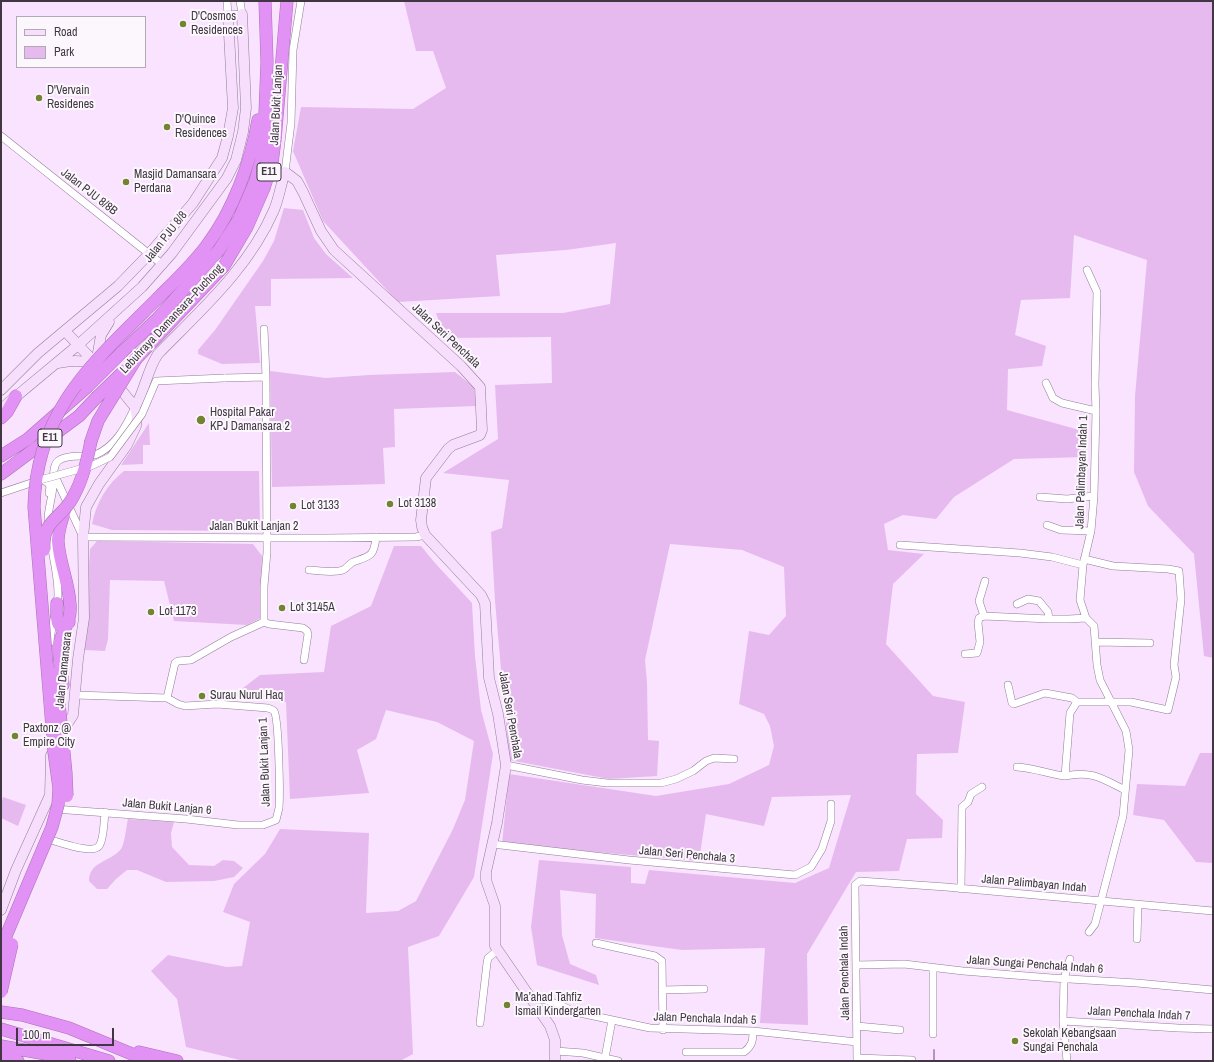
<!DOCTYPE html>
<html>
<head>
<meta charset="utf-8">
<style>
	body { margin:0 }
	#map { position:relative; width:1214px; height:1062px; overflow:hidden; background:#f9e3ff; font-family:"Archivo Narrow",sans-serif }
	canvas { display:block }
	.frame { position:absolute; inset:0; border:2px solid #403742; pointer-events:none }
	.legend { position:absolute; left:16px; top:16px; width:130px; height:52px; box-sizing:border-box; background:#fcf7fd; border:1px solid #b1aab2; margin:0; padding:5px 7px; list-style:none; font-size:12px; color:#403742 }
	.legend li { display:flex; align-items:center; gap:8px; height:20px }
	.legend b { width:20px; border:1px solid #b1aab2 }
	.scale { position:absolute; left:16px; top:1028px; width:98px; height:18px; box-sizing:border-box; border:2px solid #403742; border-top:0; padding-left:5px; font-size:12px; line-height:14px; white-space:nowrap; color:#403742; -webkit-text-stroke:3px #fcf7fd; paint-order:stroke }
</style>
</head>
<body>
<div id="map">
<canvas width="1214" height="1062"></canvas>
<div class="frame"></div>
<ul class="legend">
<li><b style="height:5px;background:#f6defc"></b>Road</li>
<li><b style="height:11px;background:#e6baef"></b>Park</li>
</ul>
<div class="scale">100 m</div>
</div>
<script>
const c = document.querySelector('canvas').getContext('2d');
c.lineJoin = 'round';
function paint(path, color) {
  c.fillStyle = color;
  c.fill(path, 'evenodd');
}
function stroke(path, color, width, dash) {
  c.strokeStyle = color;
  c.lineWidth = width;
  c.lineCap = dash ? 'butt' : 'round';
  c.setLineDash(dash || []);
  c.stroke(path);
}
function drawText(font, color, halo, rows, align = 'center') {
  c.font = font + ' "Archivo Narrow",sans-serif';
  c.lineWidth = 4;
  c.setLineDash([]);
  c.textBaseline = 'middle';
  c.strokeStyle = halo;
  c.fillStyle = color;
  for (const [text, x, y, turn = 0] of rows) {
    c.save();
    c.translate(x, y);
    c.rotate((+turn || 0) * Math.PI / 180);
    c.textAlign = isNaN(turn) ? turn : align;
    if (halo) c.strokeText(text, 0, 0);
    c.fillText(text, 0, 0);
    c.restore();
  }
}
paint(new Path2D(`
	M404,1H1213V658L1204,656L1194,554L1148,506L1134,472L1135,396L1147,260L1074,235L1070,298L1021,300L1015,335L1046,346L1042,366L1008,369L1007,410L1087,432L1085,457L1014,459L954,497L936,519L903,515L884,524L888,550L924,554L893,584L886,644L933,696L965,702L958,753L917,754L916,794L943,820L942,838L907,839L899,871L856,872L807,954L808,1025L760,1023L765,948L682,950L595,938L596,894L560,890L562,935L570,964L596,975L599,985L537,965L531,927L539,860L631,867V883L645,884L649,870L795,883L829,868L851,795L772,797L764,826L706,814L699,861L502,844L509,774L656,796L729,784L769,765L774,746L770,726L764,714L739,704L749,631L769,635L786,616L784,567L742,550L670,544L645,660L647,682L648,740L659,741L657,776L609,779L509,760L495,601L491,532L502,528L509,480L443,473L498,439L495,385L552,383L551,337L445,338L436,313H563L610,304L616,243L566,250L496,255L500,296L398,302L323,221L293,151L301,107L413,109L446,88L433,51H416Z
	M284,208L303,210L314,238L326,254L353,278L271,279V306H255L260,363L222,364L198,354V350L215,330L263,261L274,241Z
	M270,371L326,378L369,375L455,372L474,387L476,406L394,409L395,447L383,448L385,484L272,487Z
	M149,423L150,445H143V464L121,465Z
	M124,471H259L260,527L256,531L112,530L92,524C96,503 107,484 124,471Z
	M97,541L253,544L262,556L261,618L247,625L174,621L164,581L110,580L108,639L105,651L84,650L90,549Z
	M394,546H421L435,563L472,603L475,656L481,710L493,754L474,877L439,936L408,947L413,1054L400,1061H244L186,1047L177,999L151,971L168,955L227,967L242,966L250,922L223,912L234,884L265,854L280,829L369,833L366,913L398,911L416,901L453,829L465,800L474,741L437,722L386,710L376,739L357,750L369,793L290,799L286,702L234,695L260,675L324,672L331,626L371,606Z
	M1200,753H1213V863L1196,862L1164,820L1133,815L1137,784L1185,786Z
	M3,797L26,805L18,826L1,818V804Z
	M128,819L174,822L171,833L172,847L189,865L214,866L223,860L234,861L243,868L234,877L214,881L166,882L137,870H127L116,879L107,889H97L89,881C89,861 111,862 121,849C125,843 126,827 128,819Z`), '#e6baef');
stroke(new Path2D(`
	M934,1061V1050`), '#ba8fc3', 2);
const street = new Path2D(`
	M227,1L228,15L242,14L240,1
	M1,136L163,265
	M285,172L291,123L293,50L301,1
	M1087,270L1097,292L1095,385L1096,411L1094,496L1091,531L1083,565L1080,600L1086,618L1094,626L1097,665L1100,680L1126,731L1129,750L1123,816L1095,924L1089,932
	M264,329L266,377L267,552L264,586V622
	M224,378L266,377
	M1046,383L1053,398L1062,403L1096,411
	M95,455C115,447 126,427 135,407
	M54,474L83,537L327,538L416,537L425,535
	M1,493L40,480L47,482L50,486L49,493
	M1040,497L1067,499L1094,496
	M1047,525L1061,530L1091,531
	M900,545L1020,553L1052,557L1083,565
	M309,570C318,571 335,573 343,570C347,568 349,564 353,562C370,556 374,557 376,537
	M1017,604L1028,599L1039,601L1048,612L1049,619H1069L1086,618
	M984,616L979,601L985,581
	M264,622L269,624L303,628L307,631L308,634L304,660
	M50,642C51,625 58,610 58,594C58,569 49,545 48,520C48,509 52,498 53,487C54,479 52,466 58,461C64,456 75,456 82,456
	M1095,642L1150,643
	M965,654L977,653L980,642L978,623L979,618L984,616L1049,619
	M1008,685L1012,703L1014,704L1045,693L1072,698L1077,702
	M167,698L175,663L178,661L191,660L231,637L264,622
	M506,765L582,780L607,783H661L676,779L693,771L706,761L714,758L734,759
	M1017,767C1034,768 1049,774 1065,776L1070,713L1077,702H1131L1168,710L1176,677L1174,665L1181,599L1179,571L1168,569L1113,566L1084,559
	M1065,776C1091,770 1103,779 1125,790
	M55,809L186,819L238,825H263L276,820C277,816 278,812 279,808C280,795 279,718 274,711C272,709 270,709 268,708L217,704L185,706L178,704L167,698L75,695
	M45,838C55,841 92,855 99,846C104,840 104,820 105,812
	M492,844L629,860L795,875L811,867L822,849L831,821V804
	M961,889L962,807L968,802L971,794L982,787
	M1137,939L1138,904
	M596,943L655,956L662,961L663,1030
	M856,965L904,964L963,971L1052,978L1137,983L1213,990
	M662,990L704,989
	M532,1000H545L558,1004L575,1012L650,1028L753,1031L857,1042
	M1063,1021L1178,1028L1213,1029
	M480,1023L487,963L488,958L498,950
	M857,1026L900,1030
	M933,1034V967
	M556,1051L583,1053L618,1061
	M686,1052H744C752,1046 753,1041 753,1031
	M605,1058L612,1020
	M857,1058L912,1060
	M857,1061L855,885L860,881L946,887L1213,911
	M1067,1061L1063,1021L1064,979L1070,959`);
const secondary = new Path2D(`
	M65,331L99,367
	M59,363C72,360 83,360 96,364
	M96,364L101,335L109,322
	M1,390L38,353L118,286L149,254L193,203L222,158L228,136L233,108L228,15
	M135,407C145,391 147,370 158,354C201,310 249,268 274,210C279,198 281,184 285,172L297,181L303,192L321,231L334,250L461,366L480,387L482,430L480,435L453,445L448,449L426,478L421,520L422,527L425,535L481,595L485,603L489,678L498,714L506,765L497,823L486,872V880L495,906V946L550,1026L555,1040V1061
	M1,409L78,345L142,287L172,253L227,178L236,160L243,132L246,108L242,14
	M60,735L73,715L78,659L84,618L83,537L86,507L99,484L127,445L136,426L137,417L135,407L122,391
	M1,910L16,870L50,795L51,755`);
const highway = new Path2D(`
	M159,297C176,280 193,264 207,245C233,211 251,162 258,120
	M121,353L157,319L219,250L239,219L255,182L261,161L264,139L267,62L265,1
	M136,359L224,266L247,227L264,188L272,163L275,140L287,1
	M1,418L7,412L16,396
	M91,441L98,421L104,411
	M1,456L28,439L87,387
	M1,474L79,416L96,398
	M57,603C57,611 54,636 69,622
	M63,685C62,674 58,657 59,645C62,630 72,622 70,604C69,583 59,562 58,541C58,530 62,520 65,510
	M1,1012L22,1015L69,1028L149,1061
	M1,1029L109,1061
	M1,1046L46,1054L70,1061
	M139,1052L177,1061
	M1,1055L10,1057L18,1061`);
stroke(street, '#917d96', 8);
stroke(secondary, '#917d96', 11);
stroke(highway, '#a972b6', 13);
stroke(street, '#fff', 7);
stroke(secondary, '#f6defc', 10);
stroke(highway, '#e291f4', 12);
const streetBridge = new Path2D(`
	M40,480L91,466L110,457L142,414L156,381L224,378`);
const highwayBridge = new Path2D(`
	M87,387L121,353
	M96,398L125,370
	M104,411L136,359
	M44,550C42,519 61,520 73,497C83,479 87,461 91,441
	M56,673L66,773L67,796
	M1,957L6,936L52,827L58,805L59,788L54,752L34,507C36,409 95,361 159,297
	M1,992L12,944`);
stroke(streetBridge, '#917d96', 8, []);
stroke(highwayBridge, '#a972b6', 13, []);
stroke(streetBridge, '#fff', 7);
stroke(highwayBridge, '#e291f4', 12);
for (const [x, y, r, color] of [
	[183,24,4,"#748331"],
	[39,98,4,"#748331"],
	[167,127,4,"#748331"],
	[126,182,4,"#748331"],
	[201,420,5,"#748331"],
	[390,504,4,"#748331"],
	[293,506,4,"#748331"],
	[282,608,4,"#748331"],
	[151,612,4,"#748331"],
	[202,696,4,"#748331"],
	[15,736,4,"#748331"],
	[507,1005,4,"#748331"],
	[1015,1041,4,"#748331"]
]) {
  const dot = new Path2D();
  dot.arc(x, y, r, 0, 2 * Math.PI);
  c.fillStyle = color;
  c.fill(dot);
  stroke(dot, '#fcf7fd', 1.5);
}
for (const [x, y, w] of [
	[269,172,24],
	[50,438,24]
]) {
  const box = new Path2D();
  box.roundRect(x - w / 2, y - 9, w, 18, 3);
  c.fillStyle = '#fcf7fd';
  c.fill(box);
  stroke(box, '#403742', 1);
}
drawText('bold 11px', '#403742', null, [
	["E11",269,172],
	["E11",50,438]
]);
drawText('12px', '#403742', '#fcf7fd', [
	["D'Cosmos",191,17],
	["Residences",191,31],
	["D'Vervain",47,91],
	["Residenes",47,105],
	["D'Quince",175,120],
	["Residences",175,134],
	["Masjid Damansara",134,175],
	["Perdana",134,189],
	["Hospital Pakar",210,413],
	["KPJ Damansara 2",210,427],
	["Lot 3138",398,504],
	["Lot 3133",301,506],
	["Lot 3145A",290,608],
	["Lot 1173",159,612],
	["Surau Nurul Haq",210,696],
	["Paxtonz @",23,729],
	["Empire City",23,743],
	["Ma’ahad Tahfiz",515,998],
	["Ismail Kindergarten",515,1012],
	["Sekolah Kebangsaan",1023,1034],
	["Sungai Penchala",1023,1048]
], 'left');
drawText('12px', '#403742', '#fcf7fd', [
	["Jalan Bukit Lanjan",277,105,-87],
	["Jalan PJU 8/8B",89,192,38],
	["Jalan PJU 8/8",166,237,-52],
	["Lebuhraya Damansara–Puchong",172,319,-47],
	["Jalan Seri Penchala",446,336,43],
	["Jalan Palimbayan Indah 1",1082,472,-88],
	["Jalan Bukit Lanjan 2",254,527],
	["Jalan Damansara",64,670,-84],
	["Jalan Seri Penchala",510,715,80],
	["Jalan Bukit Lanjan 1",265,762,-92],
	["Jalan Bukit Lanjan 6",167,807,5],
	["Jalan Seri Penchala 3",687,855,5],
	["Jalan Palimbayan Indah",1034,884,5],
	["Jalan Sungai Penchala Indah 6",1035,965,4],
	["Jalan Penchala Indah",845,973,-91],
	["Jalan Penchala Indah 7",1139,1014,3],
	["Jalan Penchala Indah 5",705,1019,2]
]);
</script>
</body>
</html>
